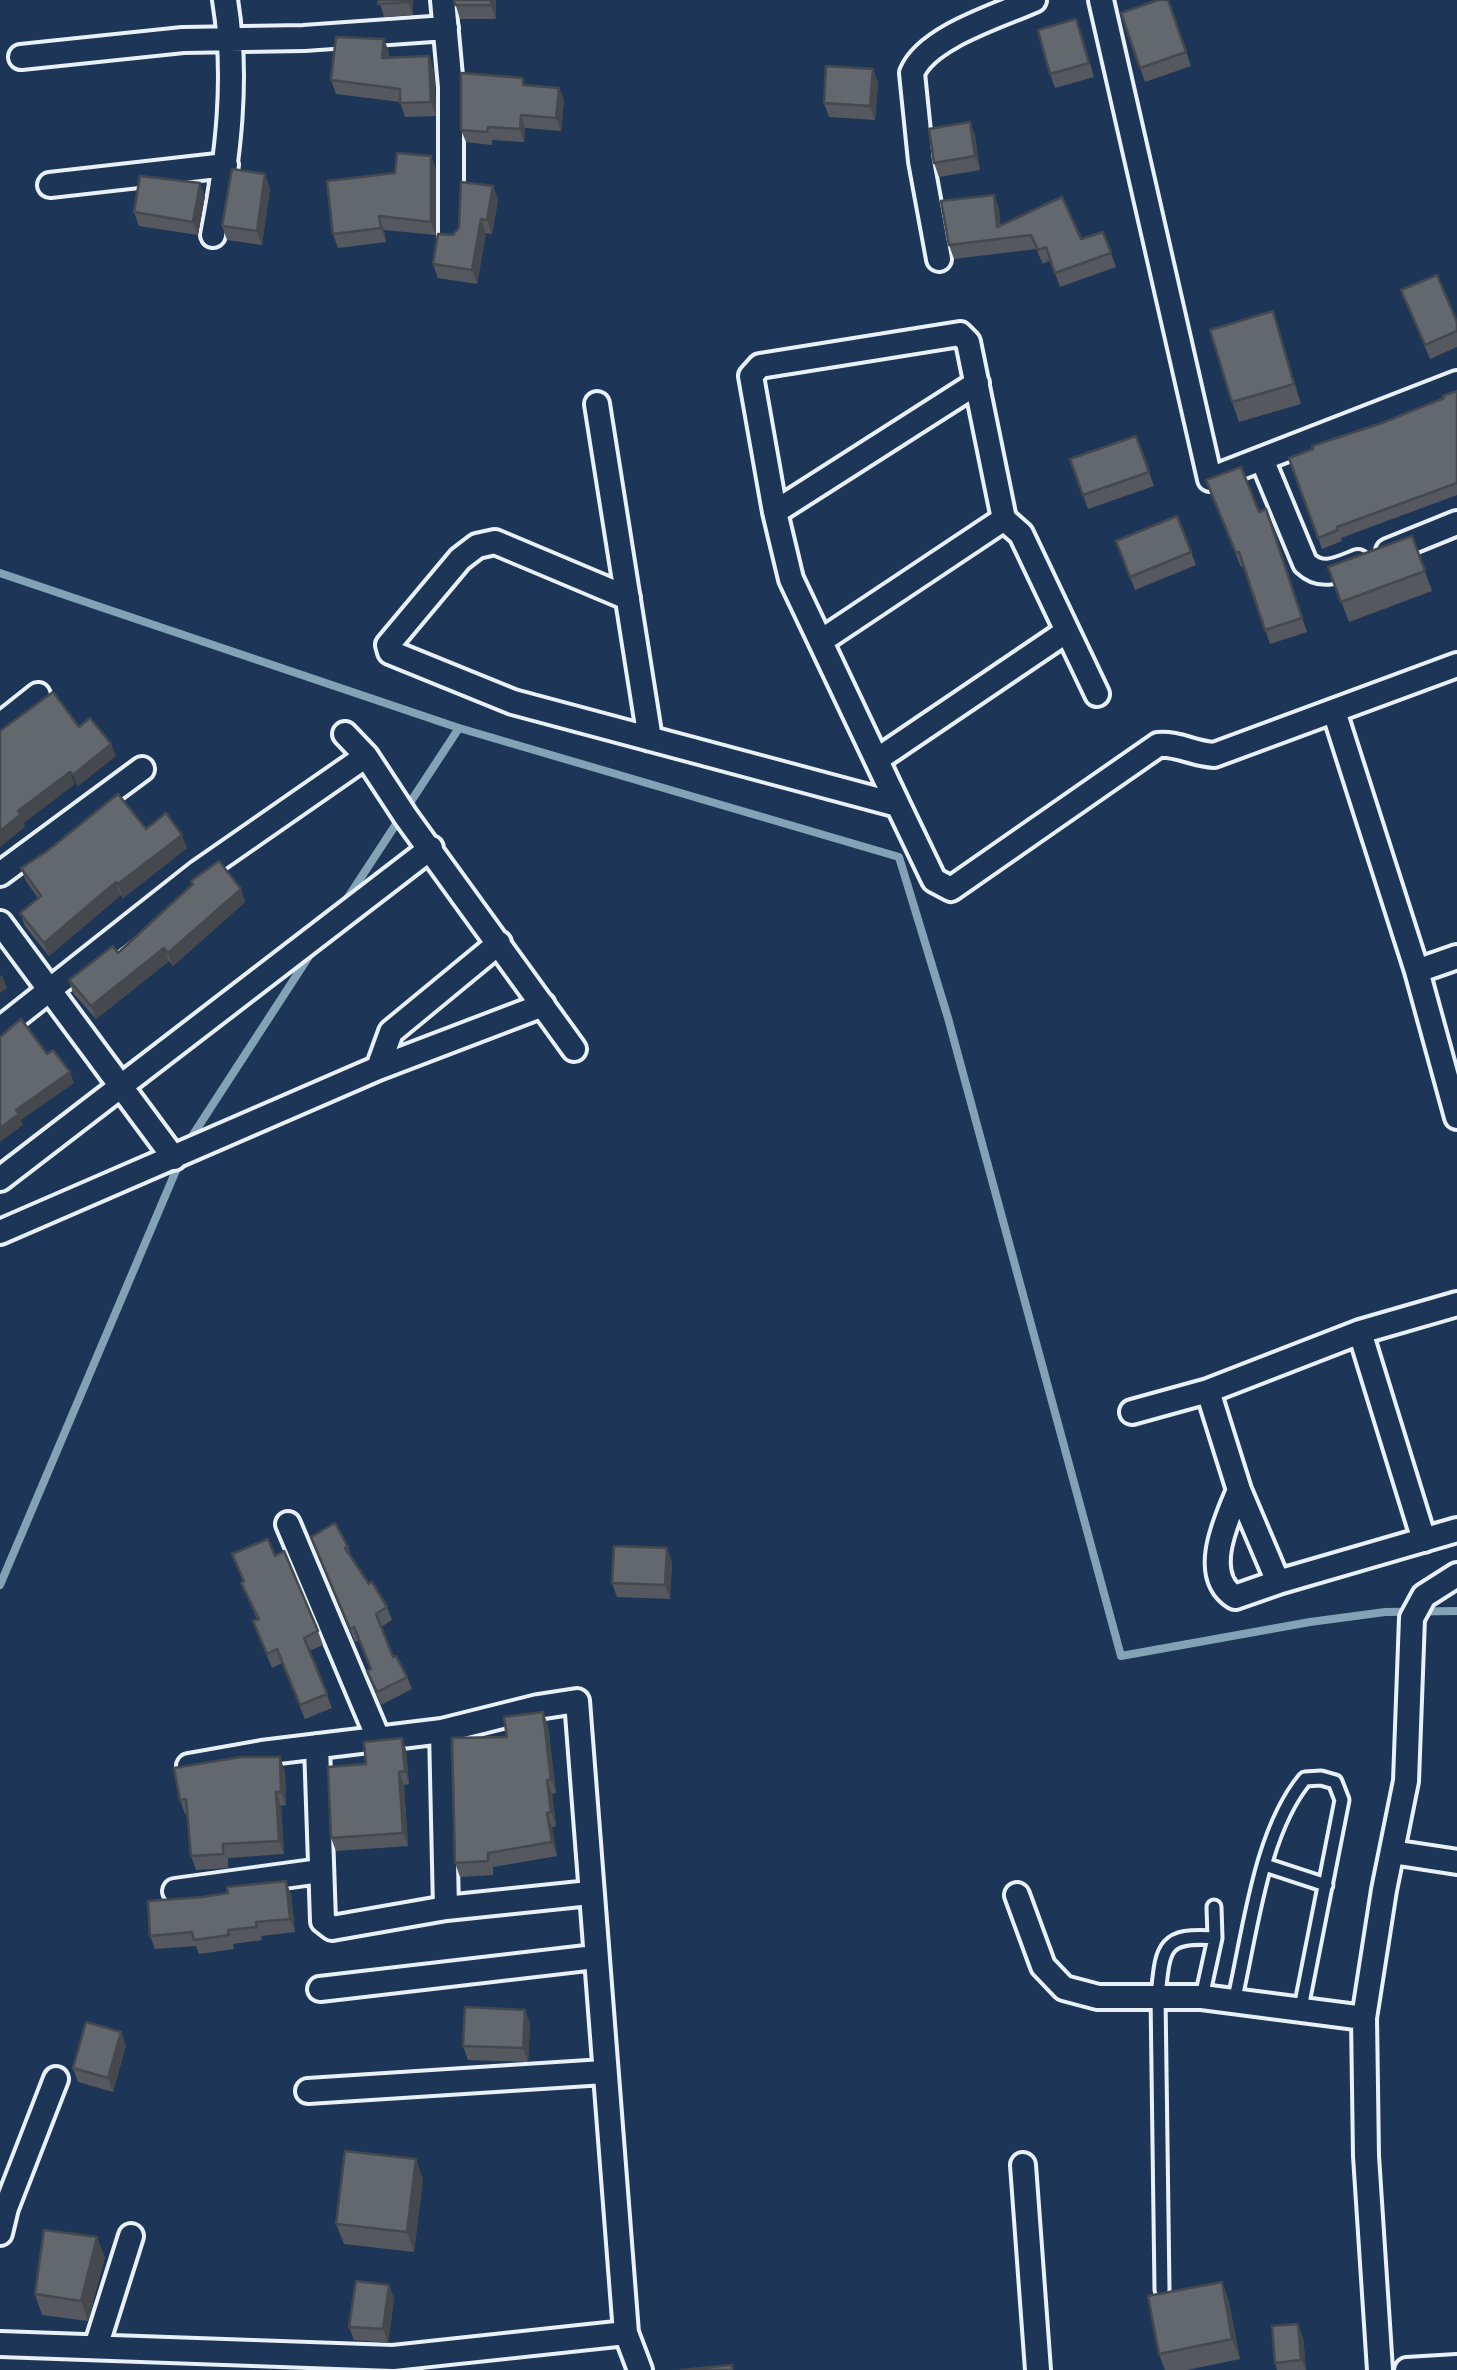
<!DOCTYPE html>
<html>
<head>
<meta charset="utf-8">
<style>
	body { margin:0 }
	canvas { display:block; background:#1d3557 }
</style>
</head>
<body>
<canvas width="1457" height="2370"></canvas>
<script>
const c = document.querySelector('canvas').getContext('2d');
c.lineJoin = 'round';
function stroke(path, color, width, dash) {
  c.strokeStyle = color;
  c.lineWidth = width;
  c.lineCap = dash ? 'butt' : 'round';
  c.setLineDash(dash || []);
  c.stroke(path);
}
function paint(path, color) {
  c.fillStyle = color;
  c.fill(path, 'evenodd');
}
stroke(new Path2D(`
	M0,573L459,728L899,857L948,1018L1121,1656L1310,1622L1385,1612L1457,1611
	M343,905L459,728
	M187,1144L313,950
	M0,1585L180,1161`), '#84a2b5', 8);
const lane = new Path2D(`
	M1265,1865L1326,1885
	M1202,1997L1215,1938L1214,1907
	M1234,2002C1250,1935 1260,1833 1305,1779L1321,1778L1335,1782L1342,1800L1301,2008
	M1162,2290L1158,1996C1163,1948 1162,1934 1215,1938`);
const street = new Path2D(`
	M443,0L451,87V235
	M1101,0L1210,479L1457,383
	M21,57L183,40L304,38L446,28
	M50,185L226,165
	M213,235C228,158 238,78 225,0
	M939,259L921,161L912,73C927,37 998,16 1034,0
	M597,404L650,739
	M1262,459L1305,563C1322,579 1338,570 1358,562
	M775,512L977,383
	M1388,551L1457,523
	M628,598L495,542L477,546L460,559L388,645L390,652L513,702L898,805L934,880L951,889L1158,745C1177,743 1194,754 1214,755L1457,665
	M821,641L1004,519
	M1334,711L1417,971
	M0,725L38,695
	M345,734L366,756L406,817L574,1049
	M878,759L1067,631
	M898,805L791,579L775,512L751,376L760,366L960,334L968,342L1004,519L1021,534L1097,694
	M0,874L142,769
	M0,923L174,1158
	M1457,957L1417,971L1457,1117
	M0,1029L199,872L366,756
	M378,1068L391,1032L499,943
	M0,1179L431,848
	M0,1232L378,1068L543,1005
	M1360,1332L1424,1540
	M1208,1391L1239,1490L1278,1582
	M1132,1412L1208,1391L1360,1332L1457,1304
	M1239,1490C1227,1519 1200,1575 1235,1597L1278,1582L1457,1530
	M288,1524L378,1738
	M442,1731L446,1908
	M317,1746L323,1921L332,1928L446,1908L590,1893
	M189,1766L262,1753L442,1731L538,1707L577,1701L626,2333L640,2370
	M1392,1852L1457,1862
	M175,1891L320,1871
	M1017,1895L1043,1966L1064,1988L1098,1997H1202L1364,2018
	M320,1989L595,1957
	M308,2091L604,2072
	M1023,2165L1038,2370
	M0,2233L6,2208L56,2079
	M0,2344L393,2358L626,2333
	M96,2347L131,2236
	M1380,2370L1366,2156L1364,2018L1384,1890L1406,1781L1412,1618L1424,1596L1457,1575
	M1407,2370L1457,2367`);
stroke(lane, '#e8f1f8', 19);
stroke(street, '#e8f1f8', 30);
stroke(lane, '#1d3557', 11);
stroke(street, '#1d3557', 22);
paint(new Path2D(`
	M379,0H413V15L384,17Z
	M454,0H496V19H460Z
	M1168,0L1191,66L1145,82L1121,13Z
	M1081,32L1094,77L1055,88L1050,74Z
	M384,39L389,53L388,58L434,70L436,116L405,117L400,102L336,94L331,80Z
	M873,69L878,83L875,120L829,117L824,103Z
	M526,85L559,88L564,100L561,131L525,128L524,142L492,140V145L466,142L461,130Z
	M970,122L975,136L980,170L939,177L934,163Z
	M431,156L436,170V235L384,230L386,242L338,248L333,234L395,173Z
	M493,186L498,200L492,234L486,233L477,284L438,278L433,264L453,235Z
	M270,188L262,245L227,240L222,226Z
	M205,196L198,235L139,226L134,212Z
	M999,208L1000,226L1081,239L1103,232L1116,267L1060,287L1050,260L1043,264L1036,249L954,259L949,245Z
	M1401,290L1457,322V347L1430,359Z
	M1273,311L1301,404L1239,422L1232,402Z
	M1457,391V495L1341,538L1342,541L1322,549L1289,458L1382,423L1444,398Z
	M1136,436L1154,486L1088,509L1070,459Z
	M1211,494L1259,512L1266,509L1307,632L1270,644L1244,566L1241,567Z
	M1177,516L1196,565L1135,590L1116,541Z
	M1412,536L1432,591L1349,622L1328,567Z
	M146,829L187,848L123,898L121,895L49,956L25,926L20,913L38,898L26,881L21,868Z
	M191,881L241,889L245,902L173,966L169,961L96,1019L73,993L69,980L118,953L192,884Z
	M311,1537L348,1547L352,1560L369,1584L387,1607L392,1620L381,1627L393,1657L407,1677L412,1689L381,1705L367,1671L371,1669L359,1640L355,1642Z
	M667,1548L672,1562L670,1599L617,1597L612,1583Z
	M275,1556L318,1631L323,1645L309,1651L332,1708L305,1719L282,1663L272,1668L253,1621L257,1619L241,1583Z
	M543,1712L548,1726L556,1793L552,1794L556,1826L552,1827L557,1856L493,1867V1875L460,1877L455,1863L507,1737Z
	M402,1738L406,1750L409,1784L404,1785L408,1846L336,1851L331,1838L366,1764Z
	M285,1771L286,1805L281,1806L284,1854L228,1858V1868L196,1870L191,1856L187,1814H185L180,1800Z
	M291,1894L295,1932L261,1936L262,1940L233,1944L234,1949L199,1954L196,1946L155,1949L150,1936Z
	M525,2010L530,2024L528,2062L468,2060L463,2046Z
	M126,2045L113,2092L78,2082L73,2068Z
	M423,2179L414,2252L344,2244L336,2224Z
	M105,2257L88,2321L42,2315L35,2294Z
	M1222,2282L1229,2302L1240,2359L1187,2370H1165L1159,2354Z
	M389,2285L394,2299L388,2343L354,2340L349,2327Z
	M1303,2337L1306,2370H1277L1275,2363Z`), '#55595f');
paint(new Path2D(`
	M408,0H413V15L408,2Z
	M491,0H496V19L491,5Z
	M384,39L389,53L387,72L382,58Z
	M429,56L434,70L436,116L431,102Z
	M873,69L878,83L875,120L870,106Z
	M559,88L564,100L561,131L556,118Z
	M521,115L525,128L524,142L520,129Z
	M970,122L975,136L980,170L975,156Z
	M431,156L436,170V235L431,222Z
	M265,174L270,188L262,245L257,231Z
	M200,183L205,196L198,235L193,222Z
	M493,186L498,200L492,234L487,220Z
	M994,195L999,208L1002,241L997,227Z
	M379,216L384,230L386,242L381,228Z
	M481,219L486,233L477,284L472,270Z
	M1273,311L1280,332L1301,404L1294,384Z
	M111,744L116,756L77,787L73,775Z
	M70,772L75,784L24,823L25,827L0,847V831L18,811Z
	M182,835L187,848L123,898L118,884Z
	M116,882L121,895L49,956L44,943Z
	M241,889L245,902L173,966L168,953Z
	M164,948L169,961L96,1019L91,1006Z
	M2,975L7,988L0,993V976Z
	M70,1072L74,1083L21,1120L23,1125L0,1142V1128L16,1110Z
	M667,1548L672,1562L670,1599L665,1585Z
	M543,1712L548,1726L556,1793L551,1780Z
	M402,1738L406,1750L409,1784L405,1771Z
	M280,1757L285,1771L286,1805L281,1792Z
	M399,1772L404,1785L408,1846L403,1833Z
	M547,1780L552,1794L556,1826L551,1812Z
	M276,1792L281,1806L284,1854L279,1841Z
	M547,1813L552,1827L557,1856L552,1842Z
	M286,1881L291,1894L295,1932L290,1919Z
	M525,2010L530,2024L528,2062L523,2048Z
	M121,2032L126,2045L113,2092L108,2078Z
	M416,2159L423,2179L414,2252L407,2232Z
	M97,2237L105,2257L88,2321L81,2301Z
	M1222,2282L1229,2302L1240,2359L1232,2339Z
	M389,2285L394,2299L388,2343L383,2329Z
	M1298,2324L1303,2337L1306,2370L1301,2360Z`), '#45494d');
const building = new Path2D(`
	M379,0H408V2L378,4Z
	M454,0H491V5H455Z
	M1158,0H1168L1186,52L1140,68L1121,13Z
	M1076,19L1089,63L1050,74L1038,30Z
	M336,37L384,39L382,58L429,56L431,102L400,103V89L331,80Z
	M826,66L873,69L870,106L824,103Z
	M461,73L523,78V85L559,88L556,118L521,115L520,129L488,127L487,132L461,130Z
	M970,122L975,156L934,163L929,129Z
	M397,153L431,156V222L379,216L381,228L333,234L327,181L395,173Z
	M232,169L265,174L257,231L222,226Z
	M140,176L200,183L193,222L134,212Z
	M461,182L493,186L487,220L481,219L472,270L433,264L438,234L453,235L459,228Z
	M994,195L997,227L1062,197L1081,239L1103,232L1111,253L1055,273L1046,247L1038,250L1031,235L949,245L941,201Z
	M1437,275L1457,322V331L1425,345L1401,290Z
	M1273,311L1294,384L1232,402L1210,330Z
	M1457,391V483L1337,527L1338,530L1318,538L1289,458L1313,449L1312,446L1382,423L1444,398L1443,396Z
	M1136,436L1149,472L1083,495L1070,459Z
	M1241,467L1259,512L1266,509L1302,618L1265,630L1239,552L1236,553L1206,480Z
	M1177,516L1191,552L1130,577L1116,541Z
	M1412,536L1425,571L1341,602L1328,567Z
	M53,692L79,727L90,718L111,744L73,775L70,772L18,811L21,814L0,831V731Z
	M118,794L146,829L166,813L182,835L118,884L116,882L44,943L20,913L41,896L21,868L46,852Z
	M219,861L241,889L168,953L164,948L91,1006L69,980L113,946L118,953L193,884L191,881Z
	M21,1019L47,1054L53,1050L70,1072L16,1110L19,1114L0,1128V1037Z
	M335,1523L348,1547L345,1548L369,1584L372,1582L387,1607L376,1614L393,1657L396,1656L407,1677L377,1692L367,1671L371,1669L354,1627L350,1629L311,1537Z
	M268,1539L275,1556L284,1551L318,1631L304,1638L327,1694L300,1705L277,1649L267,1654L253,1621L259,1619L241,1583L244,1581L232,1554Z
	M614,1546L667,1548L665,1585L612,1583Z
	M543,1712L551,1780H547L551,1812L547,1813L552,1842L488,1853V1861L455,1863L452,1738L507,1737L504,1717Z
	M402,1738L405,1771L399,1772L403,1833L331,1838L328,1767L366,1764L364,1742Z
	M241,1757H280L281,1792H276L279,1841L223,1844V1854L191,1856L186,1799L180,1800L174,1768Z
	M286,1881L290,1919L256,1922L257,1927L228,1930L229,1935L194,1940L192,1932L150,1936L148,1901L202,1897L228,1893L227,1887Z
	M465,2007L525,2010L523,2048L463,2046Z
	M86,2022L121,2032L108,2078L73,2068Z
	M345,2151L416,2159L407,2232L336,2224Z
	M44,2230L97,2237L81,2301L35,2294Z
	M356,2281L389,2285L383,2329L349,2327Z
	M1222,2282L1232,2339L1159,2354L1148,2296Z
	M1298,2324L1301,2360L1275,2363L1272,2326Z
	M732,2365V2370H681Z`);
paint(building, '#63686e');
stroke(building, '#45494d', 2.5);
</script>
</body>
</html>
